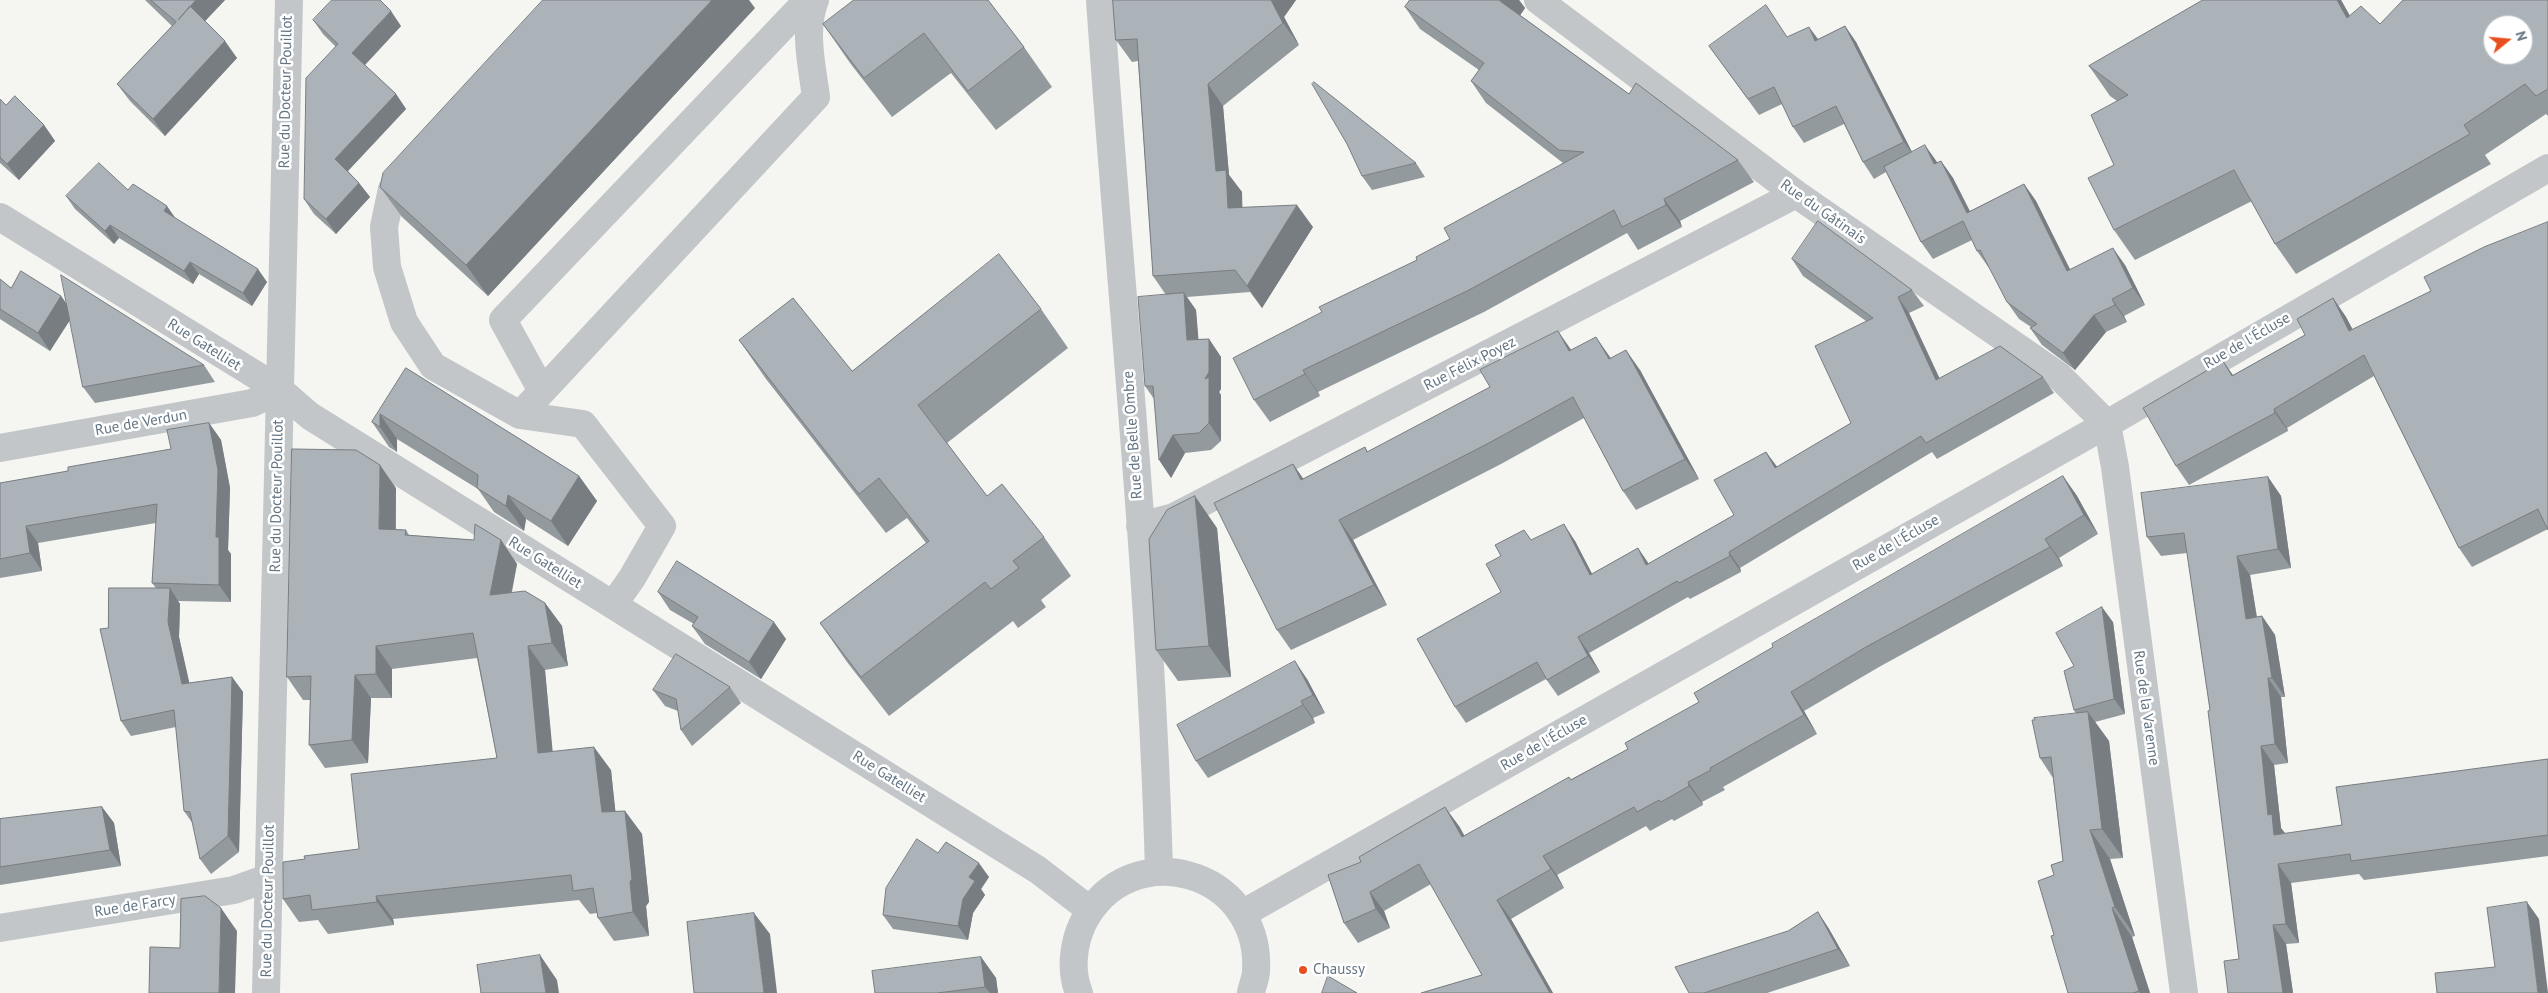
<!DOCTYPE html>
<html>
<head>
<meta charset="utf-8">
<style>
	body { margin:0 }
	#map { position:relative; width:2548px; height:993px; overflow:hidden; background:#f5f5f1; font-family:"PT Sans",sans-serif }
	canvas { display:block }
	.north { position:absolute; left:2483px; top:15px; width:50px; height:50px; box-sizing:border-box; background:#fff; border:1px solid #c1c7cd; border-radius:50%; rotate:73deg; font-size:14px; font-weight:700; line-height:20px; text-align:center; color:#637483 }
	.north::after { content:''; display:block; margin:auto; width:18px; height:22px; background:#e84f1e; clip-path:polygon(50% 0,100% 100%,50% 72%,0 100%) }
</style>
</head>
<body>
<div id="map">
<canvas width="2548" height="993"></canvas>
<div class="north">N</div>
</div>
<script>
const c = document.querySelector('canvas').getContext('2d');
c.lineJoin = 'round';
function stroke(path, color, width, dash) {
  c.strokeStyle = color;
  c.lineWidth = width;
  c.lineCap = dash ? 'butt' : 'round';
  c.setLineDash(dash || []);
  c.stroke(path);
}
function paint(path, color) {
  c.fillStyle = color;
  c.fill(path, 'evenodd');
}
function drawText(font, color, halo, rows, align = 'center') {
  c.font = font + ' "PT Sans",sans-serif';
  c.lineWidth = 5;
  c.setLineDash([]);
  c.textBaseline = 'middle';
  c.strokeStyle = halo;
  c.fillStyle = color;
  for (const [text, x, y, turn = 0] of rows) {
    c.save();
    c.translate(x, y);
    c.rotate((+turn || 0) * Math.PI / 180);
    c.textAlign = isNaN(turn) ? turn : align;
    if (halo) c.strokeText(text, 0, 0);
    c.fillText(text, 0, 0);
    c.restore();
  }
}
stroke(new Path2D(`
	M1100,0C1120,290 1151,580 1159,871
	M1538,0L1796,194L2059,376L2107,424
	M411,170L392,189L384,227L387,267L404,322L433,366L520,415L583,424L662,526L632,578L613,605
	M0,217L280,390L310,416L1038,870L1090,910
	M542,391L503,320L808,0
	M520,415L816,97C812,66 803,30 815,0
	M2107,424L2115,467L2184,993
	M0,448L252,403L280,390
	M1140,526L1174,517L1796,194
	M1242,914L2107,424L2548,168
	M0,928L234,890L268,878
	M266,993L289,0
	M1079,993C1070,971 1073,944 1083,923C1129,833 1262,870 1256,971C1256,978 1252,986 1251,993`), '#c2c6c9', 28);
paint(new Path2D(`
	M145,0H225L205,21L237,58L165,136L130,101L117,84L172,26Z
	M854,0L1024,47L1052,87L996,130L951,73L892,117L850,63L823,24Z
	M1113,0H1296L1284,17L1299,45L1223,106L1229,175L1242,192V208L1313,227L1262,308L1250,292L1187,297L1196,310L1198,339H1209L1221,357V389L1219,392L1221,395V441L1211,450L1185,453L1171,478L1154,399L1145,386L1166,295L1153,276L1138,61L1132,62L1116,40Z
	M1409,0H1519L1525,8L1520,15L1629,94L1738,160L1754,182L1680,221L1682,227L1638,250L1627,233L1484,312L1318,392L1320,396L1270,422L1254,400L1322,312L1417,260L1450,239L1563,163L1486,103L1471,81L1479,70L1420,29L1405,7L1409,1Z
	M2203,0H2341L2350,16L2380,24L2548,0V116L2546,114L2485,155L2491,164L2296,274L2275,244L2252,201L2135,260L2114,230V165L2117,101L2110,96L2089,66Z
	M755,8L488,296L402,217L380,187Z
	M313,20L401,26L365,65L396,94L406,109L348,171L359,183L370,197L336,234L314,214L304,199L336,47L323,34Z
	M1845,26L1856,42L1912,152L1937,163L1941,161L1953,178L1970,211L2024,184L2036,201L2070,269L2125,265L2145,305L2124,316L2127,322L2106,332L2075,370L2042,345L2030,328L2031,327L2019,319L2007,302L1990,268H1989L1977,251L1972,240L1933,259L1921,242L1886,172L1874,179L1863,162L1844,124L1804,143L1793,127L1782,104L1759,115L1709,46L1787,37L1818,39Z
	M0,99L6,105L44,125L55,141L19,180L0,163Z
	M1416,163L1425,177L1372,190L1362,176Z
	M128,190L176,219L267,282L252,306L199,274L193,284L119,238L114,244L75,209L66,196Z
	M1792,259L1912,290L1924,306L1909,313L1940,379L2043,377L2054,393L1937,459L1932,452L1740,568L1741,572L1690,599L1688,597L1589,653L1600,672L1558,696L1546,679L1466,723L1455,707L1501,592L1531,540L1575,541L1592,574L1638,548L1648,564L1734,515L1766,452L1777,467L1851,423L1866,321L1803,276Z
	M0,279L11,288L61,296L67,305L204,365L215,382L95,403L83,387L70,319L50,351L0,319Z
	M2431,291L2548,529L2472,567L2459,548L2374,376L2287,428L2288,431L2189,485L2176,466L2223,361L2233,375L2305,335L2333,298L2346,317L2353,330Z
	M1041,309L1068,348L947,443L987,496L1044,537L1071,576L1041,600L1046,607L1018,628L1013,621L889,716L847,662L820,623L926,543L907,518L886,533L766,379L739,340L852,371Z
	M1571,350L1610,358L1640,370L1699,479L1636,510L1623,491L1584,418L1501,464L1353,540L1387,605L1291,650L1277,630L1293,464L1303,479L1365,447L1368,452Z
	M406,368L579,476L597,501L568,546L526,519L524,531L494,512L478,489L397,439V452L389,447L372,422Z
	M209,423L221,440L230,488L228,550L231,554V602L178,601L180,604L179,637L189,683L232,677L243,692L239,852L211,874L200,859L193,824L184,811L176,727L131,736L121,721L108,628L156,588L152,583L156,523L38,543L42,571L0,578V483L68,471L171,449Z
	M2063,476L2077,496L2098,534L2059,558L2063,566L1879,667L1804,711L1817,734L1723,787L1725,790L1702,802L1703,805L1674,821L1672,819L1650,831L1646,826L1557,875L1564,888L1511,919L1553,993H1421L1482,975L1431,884L1384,911L1390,928L1358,943L1344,923L1328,875L1459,826L1464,836L1628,749L1699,702Z
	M2268,477L2281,496L2291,568L2250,575L2257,617L2262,616L2275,635L2285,697H2281L2288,763L2274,765L2281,828L2285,834L2342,825L2548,759V856L2364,880L2359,874L2291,883L2299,943L2286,944L2293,993H2228L2239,959L2210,710L2187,553L2161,556L2147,537Z
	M396,488V529L406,530L409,535L474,540H501L517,564L512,592L545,603L562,626L568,666L545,670L552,751L611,770L615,811H625L642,834L649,902L646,906L649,936L614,941L598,918L597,913L590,914L579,900L393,919L394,925L328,934L318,920L299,922L283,899L305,859L359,849L497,758L477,658L392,669V698H371L368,763L325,768L309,745L310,700H303L287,677Z
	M1217,528L1231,677L1178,681L1156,650Z
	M658,592L786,639L761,679L705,644L692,626L694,624L670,610Z
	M2113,622L2125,714L2095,722L2109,741L2123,858L2110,859L2135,936L2132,937L2150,993H2068L2054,935V875L2063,861L2053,778L2040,758L2076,714L2074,710V666Z
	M1307,679L1325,713L1313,718L1315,723L1208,778L1196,761Z
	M730,687L741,703L692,746L681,730L678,711L665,706L653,690Z
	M102,807L114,823L121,866L0,885V819Z
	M938,853L989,877L981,889L985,895L973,913L968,940L893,929L883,915Z
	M1818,912L1829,929L1850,966L1767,993H1689Z
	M981,957L996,978L998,993H875Z`), '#939a9e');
paint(new Path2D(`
	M196,0H225L190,37L178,20Z
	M712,0H749L755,8L488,296L466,265Z
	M1271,0H1296L1284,17L1299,45L1283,23Z
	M1500,0H1519L1525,8L1515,23Z
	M2337,0H2341L2368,48L2347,18Z
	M391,11L401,26L362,68L352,53Z
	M1845,26L1856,42L1915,158L1904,142Z
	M1809,27L1821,43L1815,41Z
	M225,41L237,58L165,136L153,119Z
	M1208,84L1223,106L1229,175L1242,192L1243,230L1228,208L1216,171Z
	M396,94L406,109L345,174L335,159Z
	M44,125L55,141L19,180L7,164Z
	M1925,145L1937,162L1946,181L1934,164Z
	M1941,161L1953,178L1979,230L1967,213Z
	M359,183L370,197L336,234L326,219Z
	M2024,184L2036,201L2079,288L2067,271Z
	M1664,199L1680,221L1682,227L1666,205Z
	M1297,205L1313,227L1262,308L1247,286Z
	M167,206L176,219L164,211Z
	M110,225L119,238L114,244L105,231Z
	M2113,248L2125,265L2145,305L2133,288Z
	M190,262L199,274L193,284L184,271Z
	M258,269L267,282L252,306L243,293Z
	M1184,293L1196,310L1200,357L1187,340Z
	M61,296L74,314L50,351L38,333Z
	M1898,297L1909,313L1948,397L1936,380Z
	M2333,298L2346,317L2363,350L2349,331Z
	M2112,299L2124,316L2127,322L2115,305Z
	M2094,315L2106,332L2075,370L2063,353Z
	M1558,331L1572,351H1569Z
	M1596,337L1610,357L1623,379L1609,359Z
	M1209,339L1221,357V389L1219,392L1221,395V441L1209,423L1205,379Z
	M1626,350L1640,370L1699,479L1685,459Z
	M2223,361L2236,380L2232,376Z
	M1303,370L1318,392L1320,396L1305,374Z
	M2274,409L2287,428L2288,431L2275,413Z
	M380,414L397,439V452L380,427Z
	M209,423L221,440L230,488L228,550L231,554V602L219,585Z
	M1173,435L1185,453L1171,478L1159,460Z
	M1766,452L1778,468H1775Z
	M1293,464L1307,484L1301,480Z
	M380,465L396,488L395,552L379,529Z
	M579,476L597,501L568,546L551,521Z
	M2063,476L2077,496L2098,534L2084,515Z
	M2268,477L2281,496L2291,568L2278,549Z
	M508,495L526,519L524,531L506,506Z
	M1195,496L1217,528L1231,677L1209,646Z
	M1339,520L1353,540L1387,605L1374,585Z
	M1564,524L1575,541L1601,591L1590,575Z
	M26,526L38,543L42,571L30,553Z
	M2045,539L2059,558L2063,566L2050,547Z
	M501,540L517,564L506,619L490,595Z
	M1638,548L1649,564L1646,565Z
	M1729,552L1740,568L1741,572L1730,556Z
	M2237,556L2250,575L2260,638L2246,619Z
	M170,588L180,604L179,637L193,699L182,684L168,622Z
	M545,603L562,626L568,666L552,643Z
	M2102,607L2113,622L2125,714L2114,699Z
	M2262,616L2275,635L2285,697L2272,678Z
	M774,622L786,639L761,679L749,662Z
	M1578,637L1589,653L1600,672L1588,656Z
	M376,646L392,669V698L376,674Z
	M528,646L545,670L555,776L538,753Z
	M1295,661L1307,679L1325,713L1313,695Z
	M355,675L371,698L368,763L352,740Z
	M232,677L243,692L239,852L228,836Z
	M2268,678L2281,697L2288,763L2275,744Z
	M1791,692L1804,711L1817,734L1804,715Z
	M1301,701L1313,718L1315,723L1303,705Z
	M2088,712L2109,741L2123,858L2102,829Z
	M2261,746L2274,765L2281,828L2285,833L2274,835L2268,815Z
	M594,747L611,770L618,835L602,812Z
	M1688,782L1702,802L1703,805L1689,786Z
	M102,807L114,823L121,866L110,850Z
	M1445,807L1459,826L1476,856L1462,837Z
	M625,811L642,834L649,902L646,906L649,936L633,912L630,882Z
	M2090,830L2110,859L2135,936L2115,907Z
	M1543,856L1557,875L1564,888L1551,869Z
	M979,863L989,877L981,889L985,895L973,913L968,940L958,926L963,899L969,877Z
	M2278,864L2291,883L2299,943L2286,924Z
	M1370,892L1384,911L1390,928L1376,909Z
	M376,896L393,919L394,925L377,902Z
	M1497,900L1511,919L1553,993H1550Z
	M2527,902L2539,919L2548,993H2538Z
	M221,908L237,931L235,993H219Z
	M2112,908L2132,937L2150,993H2140L2139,991Z
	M1818,912L1829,929L1850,966L1838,949Z
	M754,913L770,934L777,993H764Z
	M2273,925L2286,944L2293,993H2283Z
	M540,955L557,980L559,993H546Z
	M981,957L996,978L998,993H990L985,987Z`), '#787d81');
const building = new Path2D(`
	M151,0H196L178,20L190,6L225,41L153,119L117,84L176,22Z
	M332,0H380L391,11L352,53L396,94L335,159L359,183L326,219L304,199L306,78L338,44L313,20Z
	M543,0H712L466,265L380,187L383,173Z
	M854,0H988L1024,47L968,91L924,33L864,78L823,24Z
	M1113,0H1271L1283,23L1208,84L1216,171L1226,170L1228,208L1297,205L1247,286L1235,270L1153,276L1137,39L1116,40Z
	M1410,0H1500V1L1629,94L1636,83L1738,160L1664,199L1666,205L1622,227L1614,210L1469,290L1303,370L1305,374L1254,400L1233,358L1322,312L1319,307L1417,260L1416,257L1450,239L1444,228L1584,152L1559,150L1471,81L1484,63L1405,7Z
	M2203,0H2337L2347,18L2361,6L2380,24L2403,0H2548V89L2536,96L2525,84L2464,125L2470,134L2275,244L2234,170L2114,230L2088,178L2114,165L2091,115L2128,95L2089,66ZM2493,25H2523V55H2493Z
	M1766,5L1787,37L1809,27L1815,41L1845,26L1904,142L1863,162L1836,106L1793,127L1774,87L1748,99L1709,46Z
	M1314,82L1416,163L1362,176L1347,144L1312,84Z
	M15,96L44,125L7,164L0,157V99L6,105Z
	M1925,145L1934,164L1941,161L1967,213L2024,184L2067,271L2113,248L2133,288L2112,299L2115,305L2094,315L2063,353L2030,328L2037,324L2007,302L1980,250L1977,251L1963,221L1921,242L1884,167Z
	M99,163L128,190L133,184L167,206L164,211L258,269L243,293L190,262L184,271L110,225L105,231L66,196Z
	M1818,221L1912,290L1898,297L1936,380L2000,346L2043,377L1926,443L1921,436L1729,552L1730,556L1679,583L1677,581L1578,637L1588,656L1547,680L1537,662L1455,707L1417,639L1501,592L1486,564L1501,556L1495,545L1524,530L1531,540L1564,524L1590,575L1638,548L1646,565L1734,515L1714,480L1766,452L1775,468L1851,423L1815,346L1873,318L1792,259Z
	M2548,222V530L2538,509L2459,548L2364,355L2274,409L2275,413L2176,466L2143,408L2223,361L2232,376L2305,335L2297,319L2333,298L2349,331L2431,291L2424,277L2484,247Z
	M999,254L1041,309L918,405L987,496L1002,484L1044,537L1013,561L1019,568L991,589L985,582L861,677L820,623L929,541L879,478L859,494L739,340L793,298L852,371Z
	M21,271L61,296L38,333L0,309V279L11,288Z
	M61,275L204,365L83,387Z
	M1184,293L1187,340L1209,339V372L1205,379L1209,377V423L1199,433L1173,435L1159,460L1153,386H1145L1138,297Z
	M1558,331L1569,351L1596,337L1609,359L1626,350L1685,459L1623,491L1573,397L1487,444L1339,520L1374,585L1277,630L1214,503L1293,464L1301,480L1365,447L1367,452L1490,387L1480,370Z
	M406,368L579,476L551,521L508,495L506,506L477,488L478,475L380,414V427L372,422Z
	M209,423L218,470L216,537H219V585L152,583L157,504L26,526L30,553L0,559V483L68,471V467L171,449L167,430Z
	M292,449L356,450L380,465L379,529L406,530L405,535L474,540L475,524L501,540L490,595L525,591L545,603L552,643L528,646L538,753L594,747L602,812L625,811L632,879L630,882L633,912L598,918L593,888L573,891L571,875L376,896L377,902L312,910L310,895L283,899V862L305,859L304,856L359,849L351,774L497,758L473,633L376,646V674L355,675L352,740L309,745L311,676L287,677Z
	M2063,476L2084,515L2045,539L2050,547L1866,647L1791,692L1804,715L1710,768L1711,770L1688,782L1689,786L1661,802L1659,800L1637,812L1634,807L1543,856L1551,869L1497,900L1550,993H1421L1482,975L1419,864L1370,892L1376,909L1344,923L1328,875L1361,862L1359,857L1445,807L1462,837L1569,777L1571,780L1628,749L1625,743L1699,702L1694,693L1773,647L1772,644Z
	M2268,477L2278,549L2237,556L2246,619L2262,616L2272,678H2268L2275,744L2261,746L2268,815L2272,814L2274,835L2342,825L2336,787L2548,759V835L2351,861L2350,854L2278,864L2286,924L2273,925L2283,993H2228L2224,961L2239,959L2208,711L2210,710L2184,533L2147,537L2141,493Z
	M1195,496L1209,646L1156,650L1149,539L1167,510Z
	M677,561L774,622L749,662L692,626L698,617L658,592Z
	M109,588H170L168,622L182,684L232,677L228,836L200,859L190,812L184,811L174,710L121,721L100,629L108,628Z
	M2102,607L2114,699L2074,710L2064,671L2074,666L2056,633Z
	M676,654L730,687L681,730L676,699L653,690Z
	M1295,661L1313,695L1301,701L1303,705L1196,761L1177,725Z
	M2088,712L2102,829L2090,830L2115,907L2112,908L2139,991L2133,993H2068L2051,936L2054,935L2038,881L2054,875L2051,865L2063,861L2051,757L2040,758L2032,720H2035L2034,718Z
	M102,807L110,850L0,867V819Z
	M917,839L938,853L946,842L979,863L969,877L975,881L963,899L958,926L883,915L886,888Z
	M205,896L221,908L219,993H149L150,947L180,948L181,899Z
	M2527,902L2538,993H2437L2435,973L2495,967L2487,908Z
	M1818,912L1838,949L1704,993H1689L1675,967L1788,931Z
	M754,913L764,993H694L687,922Z
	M540,955L546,993H481L477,965Z
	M981,957L985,987L937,993H875L872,971Z
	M1328,976L1357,993H1322Z`);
paint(building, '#abb3b8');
stroke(building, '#787d81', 1);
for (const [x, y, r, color] of [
	[1303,970,5,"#e84f1e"]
]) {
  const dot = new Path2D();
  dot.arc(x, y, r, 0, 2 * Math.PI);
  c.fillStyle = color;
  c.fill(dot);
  stroke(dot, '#fff', 2);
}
drawText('15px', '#637483', '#fff', [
	["Rue du Docteur Pouillot",286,92,-89],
	["Rue du Gâtinais",1823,212,35],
	["Rue de l'Écluse",2247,341,-30],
	["Rue Gatelliet",204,345,32],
	["Rue Félix Poyez",1470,364,-27],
	["Rue de Verdun",141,423,-10],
	["Rue de Belle Ombre",1133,435,-94],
	["Rue du Docteur Pouillot",277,496,-89],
	["Rue de l'Écluse",1896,543,-30],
	["Rue Gatelliet",545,563,32],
	["Rue de la Varenne",2146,708,82],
	["Rue de l'Écluse",1544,743,-30],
	["Rue Gatelliet",889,777,32],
	["Rue du Docteur Pouillot",268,901,-89],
	["Rue de Farcy",135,906,-9]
]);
drawText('15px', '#637483', '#fff', [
	["Chaussy",1313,970]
], 'left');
</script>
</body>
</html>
